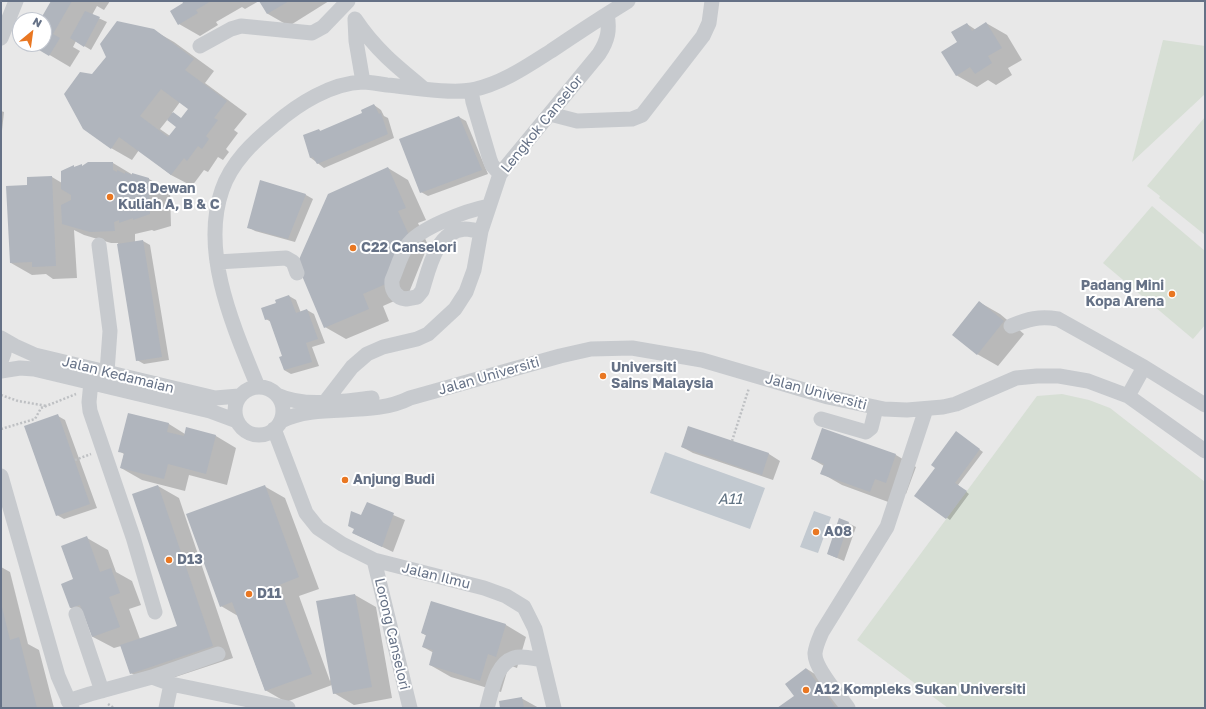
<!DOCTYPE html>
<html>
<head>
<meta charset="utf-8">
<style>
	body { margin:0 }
	#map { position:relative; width:1206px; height:709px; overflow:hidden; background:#f7f7f4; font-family:"Golos Text",sans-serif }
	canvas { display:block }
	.frame { position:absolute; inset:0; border:2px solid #657186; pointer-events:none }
	.north { position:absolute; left:12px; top:12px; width:40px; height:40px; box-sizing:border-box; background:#fff; border:1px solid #c1c6cf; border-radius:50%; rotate:29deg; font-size:11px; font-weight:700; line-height:16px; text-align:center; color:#657186 }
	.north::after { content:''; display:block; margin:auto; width:14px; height:18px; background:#e97722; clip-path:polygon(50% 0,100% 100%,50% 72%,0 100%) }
</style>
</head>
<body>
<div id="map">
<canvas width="1206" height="709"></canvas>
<div class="frame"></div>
<div class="north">N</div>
</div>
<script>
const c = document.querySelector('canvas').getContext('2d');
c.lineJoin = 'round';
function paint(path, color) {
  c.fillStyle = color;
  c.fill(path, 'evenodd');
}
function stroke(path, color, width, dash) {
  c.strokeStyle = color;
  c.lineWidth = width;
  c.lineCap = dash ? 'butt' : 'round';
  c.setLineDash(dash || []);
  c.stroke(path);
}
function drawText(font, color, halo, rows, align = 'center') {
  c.font = font + ' "Golos Text",sans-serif';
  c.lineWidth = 4;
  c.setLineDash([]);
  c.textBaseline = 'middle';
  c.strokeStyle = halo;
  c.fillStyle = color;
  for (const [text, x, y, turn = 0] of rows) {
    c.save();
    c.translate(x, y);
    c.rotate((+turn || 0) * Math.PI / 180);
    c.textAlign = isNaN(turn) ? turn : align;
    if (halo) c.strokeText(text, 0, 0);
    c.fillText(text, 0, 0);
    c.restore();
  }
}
paint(new Path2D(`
	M1,1H1205V708H1ZM20,20H44V44H20Z`), '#e8e8e8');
paint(new Path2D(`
	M1163,40L1205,46V94L1132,162Z
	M1205,117V235L1159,198L1160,196L1147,186Z
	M1152,206L1205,251V325L1193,339L1103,263Z
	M1062,394L1089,400L1110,408L1205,482V708H948L857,640L1037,396Z`), '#d7dfd5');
paint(new Path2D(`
	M665,452L765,488L750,529L650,493Z
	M814,511L831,517L818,553L800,547Z`), '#c2c9d0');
paint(new Path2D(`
	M52,1H110L104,10L97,6L92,15L107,22L91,50L76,41L73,47L80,51L70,67L31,44H44V20H41Z
	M183,1H259L245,9L242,7L216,22L218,25L200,36L179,24L185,3Z
	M260,1H329L289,26L268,14Z
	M986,23L1007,35L1022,60L1008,68L1012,75L996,85L988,80L977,87L956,75L959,42L967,24L976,30Z
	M153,30L174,42L214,71L205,83L247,114L234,130L238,133L226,149L229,152L223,160L218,157L208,172L204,170L192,186L171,175L139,150L132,160L111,148L92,75ZM180,102L189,109L182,119L172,113ZM168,119L178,126L170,136L160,129Z
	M374,105L381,110L384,116L388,118L394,138L324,168L311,158L304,136L319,130L322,132L363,114Z
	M1,111L4,112L1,140Z
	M459,117L466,121L488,174L428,196L421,192Z
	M113,163L133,175L149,179L170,191L171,226L154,231L152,230L135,234V242L143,241L150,245L169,360L144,364L137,360L118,243H111L84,235L74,230L77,278L53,279L46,274L32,275L11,263L28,186L52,177L62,183L74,167Z
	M388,168L408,180L426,220L418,223L428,245L408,295L383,306L389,321L346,339L325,327Z
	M261,181L306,195L313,199L295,242L255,231L248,227Z
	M289,296L296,300L301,313L307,310L314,314L325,343L312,347L319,366L291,374L284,370L283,356L271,322L266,319L277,303Z
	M979,302L1000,314L1024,334L998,366L977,354L953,335Z
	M129,414L169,424L185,434L216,436L236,448L227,485L189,475L185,491L142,480L121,468L124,454L119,451Z
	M58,416L65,420L97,508L64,519L57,515Z
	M688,427L769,454L780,461L773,480L693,453L682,447Z
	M959,435L983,452L958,485L969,494L950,520L916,496Z
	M896,455L916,467L906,494L896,491L891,503L842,485L821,473L824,466L812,459Z
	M158,486L179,498L233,658L151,685L131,673L121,646L114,648L93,637L86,616L71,608L62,585L74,580L87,538L108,550L116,572L132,581L141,605L129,609L140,639L178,627Z
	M264,486L285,498L319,589L299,596L330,681L355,595L376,607L392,698L354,705L334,693L332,685L286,702L265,690L238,616L221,606Z
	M367,504L405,520L393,552L353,533Z
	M840,519L856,527L844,561L828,554Z
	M1,567L10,572L28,644L39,650L54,708H1Z
	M431,602L506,625L526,637L517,668L509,665L501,692L451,677L430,665L434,653L423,647L427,636L422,633Z
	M807,669L821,678L843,708H779L795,696Z
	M521,698L539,708H501Z`), '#0003');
paint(new Path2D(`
	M51,1H72L53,34L60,38L49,56L29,44H44V20H40Z
	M182,1H211L196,10L198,13L178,25L170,11L183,3Z
	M259,1H289L267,14Z
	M85,11L100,17L84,47L70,38Z
	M117,21L154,29L194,59L185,70L227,101L214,118L218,120L206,136L209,139L202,149L198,146L187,161L184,158L171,175L119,137L111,149L83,129L64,94L80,72L92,74L106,57L100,44ZM161,89L188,109L181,118L173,112L167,120L176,127L168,137L140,116Z
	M986,22L1002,48L988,56L992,63L975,74L970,67L956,76L941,52L957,42L951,32L967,23L972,31Z
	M374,104L379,114L381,113L388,134L317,164L313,157L310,158L303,135L319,129L320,131L362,113L361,110Z
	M459,116L482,170L420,193L399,139Z
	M88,162H113V170L117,172V170L125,174V172L132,175V173L149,178L150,214L133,220V218L119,223V220L114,222L115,231L90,232L62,224L61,205L71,200V195L61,189V171L74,165V167L82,164V166Z
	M388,167L406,208L398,211L408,233L388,283L363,294L369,309L324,328L297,264L328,194Z
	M52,176L56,266L32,267V262L10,263L6,186L27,185V177Z
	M260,180L306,194L288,239L247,228Z
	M143,240L162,357L136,361L117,244Z
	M289,295L296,313L307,309L318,339L306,343L312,362L284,370L279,357L282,356L269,319L265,320L261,308L276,303L275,300Z
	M979,301L1004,321L977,355L952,335Z
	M128,413L169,423L167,432L184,436L186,427L216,435L206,474L168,464L164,479L120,468L124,453L118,452Z
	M58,414L90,504L56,516L24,426Z
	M688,426L769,453L762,475L681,447Z
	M822,428L896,454L886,483L875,479L870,492L820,474L824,464L811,459Z
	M956,431L980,449L955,483L967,491L946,519L914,496L935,468L931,465Z
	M158,485L213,646L130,674L120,645L177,626L132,494Z
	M265,485L299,577L279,585L312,674L265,691L232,602L220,607L186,514Z
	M367,502L394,513L382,547L352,533L354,529L348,526L351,511L361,515Z
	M839,518L849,522L837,558L827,554Z
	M87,536L100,572L111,568L120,593L109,597L120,627L92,637L80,605L70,608L61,584L73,579L61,546Z
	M355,594L372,687L333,694L316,601Z
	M431,601L506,624L496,657L488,654L480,681L429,665L433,650L422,647L426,635L421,633Z
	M2,607L10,640L19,637L37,708H1Z
	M806,668L836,708H777L794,696L785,684Z
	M522,697L524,708H500L499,701Z`), '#b0b5bd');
stroke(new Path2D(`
	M1,395L18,401L47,406
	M1,429L35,419L41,408L76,394
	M732,441L749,388
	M75,460L91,454
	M108,704L114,708`), '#bec0c3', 2.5, [2, 2]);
stroke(new Path2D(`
	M355,19C375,49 396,66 423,88
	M355,20L356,41L363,82
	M1,38L16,1
	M200,46L231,29L241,26L312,33L323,27L348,1
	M471,90L473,102L490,160L492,165L500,174
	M550,114L577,121L632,119L642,115L703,36L709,23L712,1
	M481,231C476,231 470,229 465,229C436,231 429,269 422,291L417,297L406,299C396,298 391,290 392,280C397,269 400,256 407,246C418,228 468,210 489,206
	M99,245L110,331L107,372
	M217,262L286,258L293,262L297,273
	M1011,326C1028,319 1039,316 1058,319L1144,367L1128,396
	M1,338L15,346L35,355L215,398L239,396
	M1,338L4,353L1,361
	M1144,367L1205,405
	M1,371L20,368L34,369L210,411L237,421
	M91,382L89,402L90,411L133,537L155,612
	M235 411a24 24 0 1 1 48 0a24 24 0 1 1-48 0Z
	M258,387C234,328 200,253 222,190C231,163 253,142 275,124C298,104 331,83 363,82C370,82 379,84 387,85C410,87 449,94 472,90C501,84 526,67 551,51C576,34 602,17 628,1
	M277,395C305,408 343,401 372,398
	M325,402L352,367L367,354L383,347L417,339L428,334L455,309L466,292L474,270L481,231L500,174L599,54C608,40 610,30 607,14
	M821,419L866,432L871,428L876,408
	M281,421C318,402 371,418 410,398L560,356L591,349L632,348L702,360L828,397L884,409L907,410L943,407L956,404L1016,378L1037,376H1059L1088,381L1128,396L1205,451
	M274,429L306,513L318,528L342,544L374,560L484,588L506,596L524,607L535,629L554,708
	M1,476L58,676L72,708
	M374,560L410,708
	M76,614L102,691
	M152,677L171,684L288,708
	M68,701L90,694L152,677L218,654
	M166,708L171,684
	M487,708C492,692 495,664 514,658C523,655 534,659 542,660
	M848,708C839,695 814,668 815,653C816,645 819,639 822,632L887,527L926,409`), '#c7cace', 15);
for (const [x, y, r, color] of [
	[110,197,4,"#e97722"],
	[353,248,4,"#e97722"],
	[1172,294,4,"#e97722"],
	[603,376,4,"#e97722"],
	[345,480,4,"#e97722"],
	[816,532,4,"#e97722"],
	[169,560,4,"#e97722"],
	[249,594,4,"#e97722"],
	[806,690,4,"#e97722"]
]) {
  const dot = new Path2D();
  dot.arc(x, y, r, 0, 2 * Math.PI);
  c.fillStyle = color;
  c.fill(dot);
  stroke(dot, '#fff', 1.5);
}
drawText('14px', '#657186', '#fff', [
	["Lengkok Canselor",542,124,-51],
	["Jalan Kedamaian",118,375,14],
	["Jalan Universiti",489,376,-16],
	["Jalan Universiti",816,392,15],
	["Jalan Ilmu",436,576,14],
	["Lorong Canselori",392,634,77]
]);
drawText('bold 14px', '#657186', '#fff', [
	["C08 Dewan",118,189],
	["Kuliah A, B & C",118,205],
	["C22 Canselori",361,248],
	["Padang Mini",1164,286,"right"],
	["Kopa Arena",1164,302,"right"],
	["Universiti",611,368],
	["Sains Malaysia",611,384],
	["Anjung Budi",353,480],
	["A08",824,532],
	["D13",177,560],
	["D11",257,594],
	["A12 Kompleks Sukan Universiti",814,690]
], 'left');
drawText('italic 15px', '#617383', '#fff', [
	["A11",730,499]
]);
</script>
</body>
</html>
